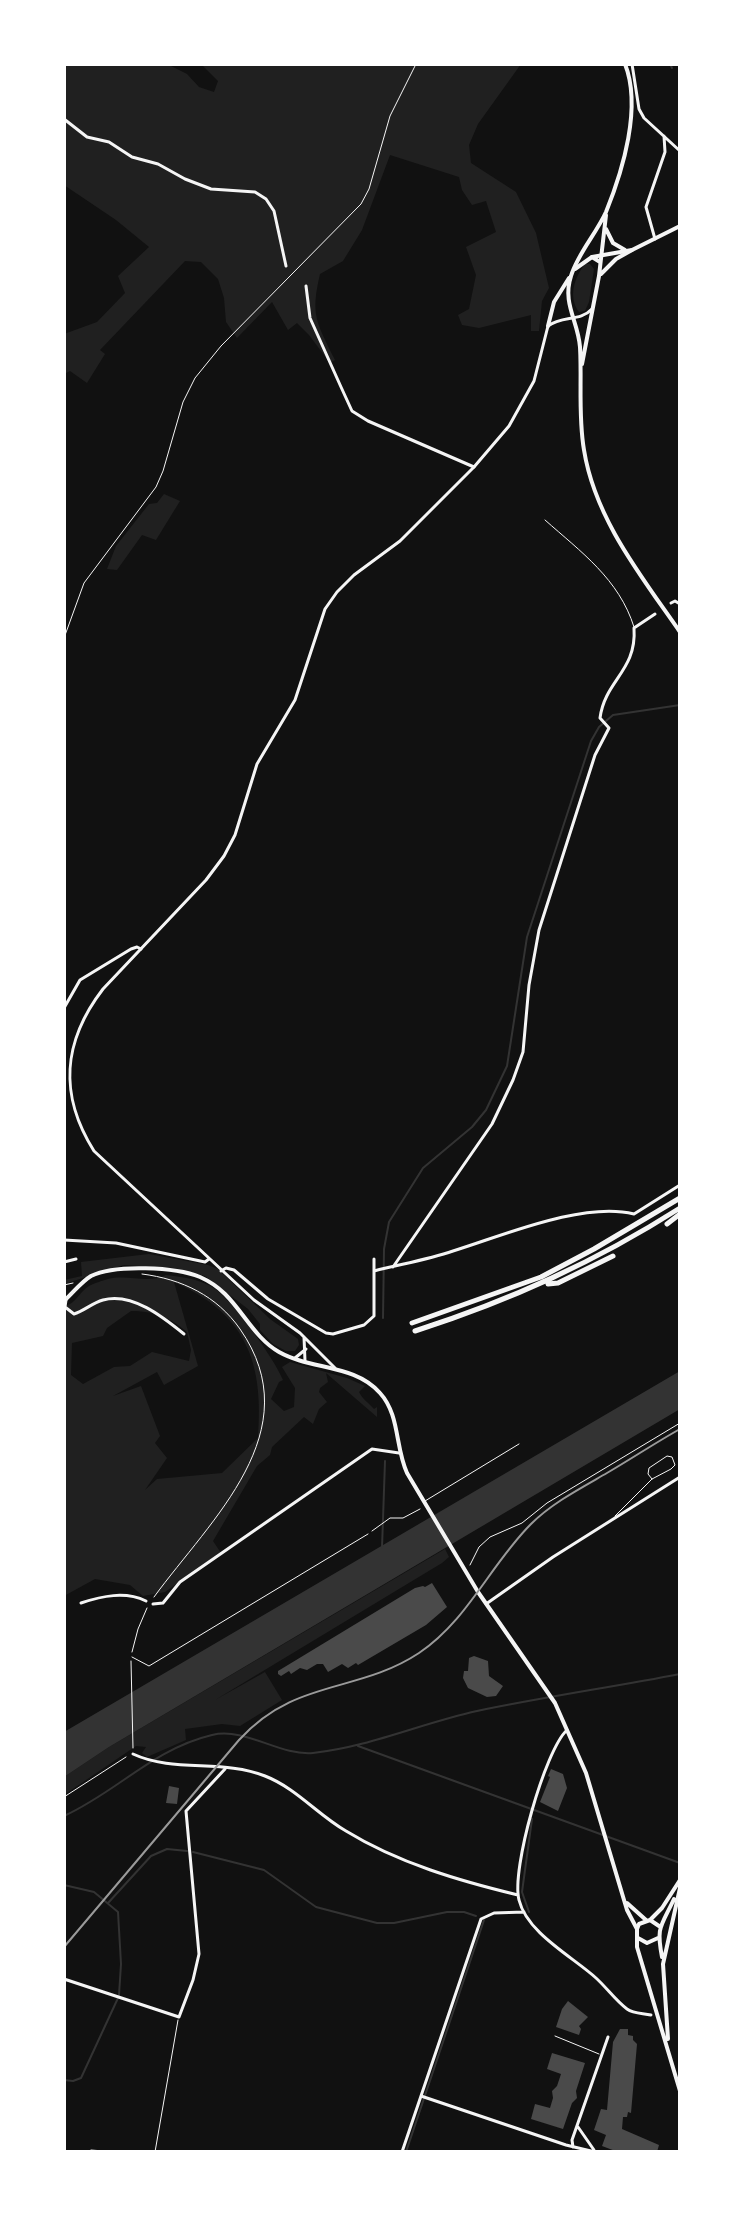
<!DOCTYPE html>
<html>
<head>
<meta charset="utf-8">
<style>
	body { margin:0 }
	#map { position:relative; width:744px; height:2216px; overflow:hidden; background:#111; font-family:"Open Sans",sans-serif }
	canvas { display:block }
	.frame { position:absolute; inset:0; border:66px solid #fff; pointer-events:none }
</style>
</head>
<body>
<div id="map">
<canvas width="744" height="2216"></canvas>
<div class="frame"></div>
</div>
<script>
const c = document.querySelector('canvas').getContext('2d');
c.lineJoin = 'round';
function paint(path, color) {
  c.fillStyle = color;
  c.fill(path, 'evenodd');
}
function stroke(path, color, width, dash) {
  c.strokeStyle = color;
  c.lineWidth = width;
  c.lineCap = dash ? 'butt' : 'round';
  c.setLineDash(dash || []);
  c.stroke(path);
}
paint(new Path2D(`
	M64,64H167L187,74L199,87L214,92L218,81L201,64H521L478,124L469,145L471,163L516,192L536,233L549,288L542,301L539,331H531V315L479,328L462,325L458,315L469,309L476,275L466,247L496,232L486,201L472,205L462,190L459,177L390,155L362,230L343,261L320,274C310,316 317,323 335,360L330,363L309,335L297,323L288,330L272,302L237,338L226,322L224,298L218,279L201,262L185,261L100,350L105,354L87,383L70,371L64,374V334L97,322L125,293L118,276L149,247L116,220L64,185Z
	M585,264H590L594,269L589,302L585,311L579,312C568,297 574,278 585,264Z
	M164,494L180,501L156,540L142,535L117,570L107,569L116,546L149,504L157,503Z
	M149,1254L208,1265L218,1269L270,1319L298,1339L299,1345L295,1351H286L273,1344L260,1330V1324L248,1309L205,1276L174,1268L124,1265L64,1284V1280L82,1276L81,1262Z
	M166,1275C183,1277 201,1279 215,1289C233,1301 276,1361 283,1380L279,1382L271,1399L284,1411L294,1407L295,1388L282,1367L290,1362L347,1378L365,1386L359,1392C363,1400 369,1403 374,1409L377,1407V1417L326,1373L328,1382L320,1388L319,1392L327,1402L319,1409L313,1424L304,1417L272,1447L270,1455L257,1466L213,1541L221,1553L165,1592L143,1596L130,1585L95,1579L64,1596V1306C76,1304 79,1292 89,1286C94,1283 102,1281 108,1279C127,1274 149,1284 166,1275ZM174,1282C247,1314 264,1363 258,1438L222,1473L157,1479L145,1490L167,1458L155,1443L160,1436L141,1386L113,1396L157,1372L164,1385L198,1366ZM131,1311C154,1311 169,1317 187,1332L191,1350L189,1361L152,1352L130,1366L114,1367L83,1384L71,1375L72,1343L103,1336L107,1328Z
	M445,1549L449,1557L442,1563L215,1700L265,1672L282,1700L240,1726L222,1724L185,1729L186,1740L147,1757L142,1753L146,1747L136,1746L64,1795V1777L109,1747Z`), '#202020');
paint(new Path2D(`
	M680,1371V1409L109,1747L64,1777V1732Z`), '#333');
stroke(new Path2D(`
	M670,64L672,68
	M383,1318L384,1249L389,1222L423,1168L472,1127L486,1110L507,1066L527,937L591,741L599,727L613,715L680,705
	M382,1548L385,1461
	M358,1746L680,1863
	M64,1816C117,1792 153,1749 212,1735C246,1727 279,1756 313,1753C369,1747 422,1723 477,1711C544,1697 613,1687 680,1674
	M193,1852L264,1870L316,1907L377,1923H394L447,1912H464L476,1916
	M64,1885L94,1892L118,1912L121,1964L119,1995
	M108,1903L151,1856L167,1849L187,1851
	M529,1912L522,1892L532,1819
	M64,2080L73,2081L81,2078L118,1998
	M406,2152L484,1920`), '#333', 2);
paint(new Path2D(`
	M432,1583L447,1607L426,1625L358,1665L356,1663L348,1668L342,1664L328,1672L323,1664H317L307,1670L300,1668L291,1674L289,1671L281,1676L278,1674V1671L415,1588L423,1586L425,1587Z
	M474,1656L488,1661L489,1676L503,1686L496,1696L487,1697L468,1688L463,1678L464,1671H468L469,1658Z
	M551,1769L563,1774L567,1788L558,1811L540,1802L550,1777L548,1776Z
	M169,1786L179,1788L177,1804L166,1803Z
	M568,2001L588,2017L579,2026L581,2029L579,2035L556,2027L562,2009Z
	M620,2029H628V2035L633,2036V2040L637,2044L631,2113L628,2112L627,2117H623L622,2129L659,2145L657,2152H618L602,2146L606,2135L594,2130L601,2109L607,2110L613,2042Z
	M552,2053L585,2063L576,2091L577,2098L572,2103L563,2129L531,2119L535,2104L550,2108L553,2098L552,2091L557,2086L561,2074L547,2069Z`), '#4a4a4a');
stroke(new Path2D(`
	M64,638L84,583L156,487L163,471L183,402L195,378L221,346L361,204L369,189L390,116L416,64
	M142,1274C182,1279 217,1296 240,1329C311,1431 211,1519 154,1597
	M64,1285L73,1283
	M372,1531L390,1518H403L420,1509
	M470,1565L479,1547L490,1537L522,1523L547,1503L680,1423
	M132,1652L138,1629L147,1608
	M131,1661L133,1748
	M64,1797L126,1757`), '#f5f5f5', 1);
stroke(new Path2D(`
	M545,520C581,552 619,579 634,627
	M425,1501L519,1444
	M615,1516L652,1479L671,1469L675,1465L672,1457L667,1456L649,1468L648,1474L652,1479
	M132,1657L149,1666L368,1534
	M555,2036L599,2054
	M91,2150L116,2152
	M155,2152L178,2020`), '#f5f5f5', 1);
stroke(new Path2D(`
	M632,64L639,109L644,118L680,151
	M64,119L87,137L109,142L132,157L158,164L185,179L211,189L255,192L266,199L274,211L286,266
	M655,239L646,207L665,152L664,136
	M306,286L310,318L341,387L352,411L368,421L474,467
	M671,603L675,601L680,604
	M64,1008L80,980L131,949L137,947L141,949
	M64,1240L116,1243L205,1262L209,1259
	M64,1262L76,1259
	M393,1267L492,1124L513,1080L523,1052L529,985L539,930L595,755L609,728L600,718C605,680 637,671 634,628L655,614
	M221,1271L226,1268L234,1270L268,1299L326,1333L333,1334L364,1325L374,1316V1259
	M374,1271C401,1264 427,1260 453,1251C502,1236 583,1201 634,1214L680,1185
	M66,1300L65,1307L74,1314C84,1311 92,1303 103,1300C132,1292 163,1317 184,1334
	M81,1603C102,1596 125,1591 146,1601
	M153,1604L163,1603L180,1582L372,1449L399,1453
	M486,1604L553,1557L680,1477
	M567,1730C545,1750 511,1870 519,1900C527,1933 573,1957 596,1978C607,1988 616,2001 627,2009C634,2014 643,2013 651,2015
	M133,1754C174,1773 223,1759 265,1776C296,1788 318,1815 346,1831C398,1863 460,1881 518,1895
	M64,1979L179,2017L193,1980L199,1954L186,1811L225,1769
	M421,2096L566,2145L595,2152
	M578,2127L594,2150
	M573,2147L572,2140L608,2037
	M402,2152L481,1919L494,1913L524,1912`), '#f5f5f5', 3);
stroke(new Path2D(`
	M304,1337L305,1361
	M295,1358L306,1349
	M335,1368L300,1333L254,1300L94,1151C58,1094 63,1041 103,989L206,880L224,856L235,835L257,764L295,700L325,609L337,592L354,575L400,541L474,467L509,426L534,381L548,326C562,315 580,322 592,309`), '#f5f5f5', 3);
stroke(new Path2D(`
	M575,269L592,257L632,250L680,226
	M64,1301C73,1293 81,1282 91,1276C115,1264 176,1267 200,1277C209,1281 218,1287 225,1294C244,1313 256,1339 279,1352C311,1370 355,1364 380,1393C400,1415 395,1447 407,1473L478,1592L555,1703L586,1773L627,1910L637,1929
	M627,1903L646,1920`), '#f5f5f5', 4);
stroke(new Path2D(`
	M625,64C642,107 623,170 606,212C596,234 578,253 571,276C562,303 578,321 580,347C582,382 578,416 584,450C595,519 642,577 680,632
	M606,229L613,243L625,250
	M592,257L600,262
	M601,274L616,259L632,250
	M548,326L554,302L569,278
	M582,364L599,276L606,215
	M651,1919L662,1908L680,1880
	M659,1926L650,1920L639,1924L637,1929V1947L680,2091
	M638,1938L647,1943L658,1938
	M662,1957C656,1926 661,1927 674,1899
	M668,2039L663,1964L680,1888`), '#f5f5f5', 4);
stroke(new Path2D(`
	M667,1224L680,1214
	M548,1284L558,1283L613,1256
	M412,1323L541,1277L594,1249L680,1198
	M415,1331C511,1300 595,1262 680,1208`), '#f5f5f5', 5);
stroke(new Path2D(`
	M64,1947L239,1740C295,1678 357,1694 419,1653C468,1620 490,1565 531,1524C552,1503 581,1488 607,1473C631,1459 655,1443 680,1429`), '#9a9a9a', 2);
</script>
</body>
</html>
